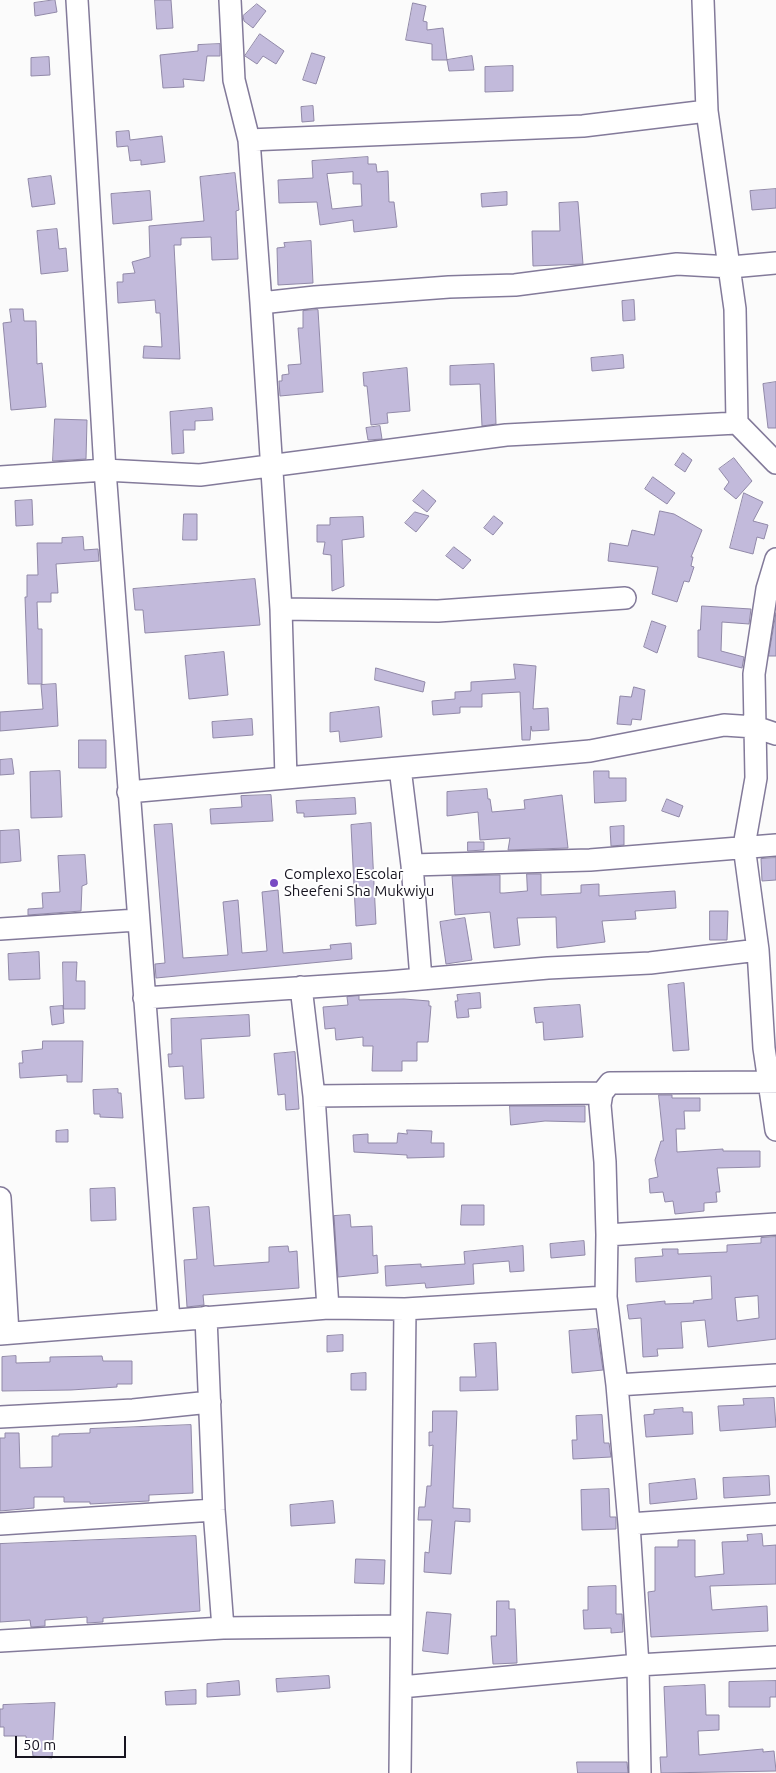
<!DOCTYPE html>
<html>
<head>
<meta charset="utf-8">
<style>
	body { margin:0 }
	#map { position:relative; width:776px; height:1773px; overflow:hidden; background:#fbfbfb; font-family:Ubuntu,sans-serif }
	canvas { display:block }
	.scale { position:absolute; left:15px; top:1736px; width:111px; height:22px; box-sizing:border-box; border:2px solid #171420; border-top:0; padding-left:6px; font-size:15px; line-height:18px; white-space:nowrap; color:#171420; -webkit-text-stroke:4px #fff; paint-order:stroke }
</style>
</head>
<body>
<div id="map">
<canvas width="776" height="1773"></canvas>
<div class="scale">50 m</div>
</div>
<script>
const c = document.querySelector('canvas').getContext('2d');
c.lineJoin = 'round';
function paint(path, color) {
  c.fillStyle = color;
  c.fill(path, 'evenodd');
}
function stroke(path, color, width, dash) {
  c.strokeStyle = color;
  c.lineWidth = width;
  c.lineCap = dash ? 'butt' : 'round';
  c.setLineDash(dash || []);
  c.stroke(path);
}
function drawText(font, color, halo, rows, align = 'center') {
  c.font = font + ' Ubuntu,sans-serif';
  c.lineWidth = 4;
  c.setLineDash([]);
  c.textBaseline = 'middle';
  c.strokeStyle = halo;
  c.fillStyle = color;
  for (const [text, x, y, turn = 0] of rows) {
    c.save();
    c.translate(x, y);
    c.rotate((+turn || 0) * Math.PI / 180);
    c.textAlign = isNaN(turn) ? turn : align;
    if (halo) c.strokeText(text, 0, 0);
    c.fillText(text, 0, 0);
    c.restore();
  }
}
const building = new Path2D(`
	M55,0L57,12L35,16L34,3Z
	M155,0H171L173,28L157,29Z
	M413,3L426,6L423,21L427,22V30L443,28L447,60H432V44L406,40Z
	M257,4L266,11L253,28L244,21L243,16Z
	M260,34L284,51L276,64L263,56L257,64L245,56Z
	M220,44V56H207L204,81L183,79L184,87L163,88L160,55L198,51V45Z
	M312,53L325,57L316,84L303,80Z
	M472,56L474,70L449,71L447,60Z
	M49,57L50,75L31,76V58Z
	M513,66V91L485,92V67Z
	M313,106L314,121L302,122L301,107Z
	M129,131L130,140L162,136L165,162L141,165V160L130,161L128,146L117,147L116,132Z
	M368,157V164H376L377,172L388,171L389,202H394L397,227L354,232L353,220L320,225L317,202L279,203L278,180L313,178L312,161ZM353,172V184H361L362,206L332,209L327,174Z
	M235,173L239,210L236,211L238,259L212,260L211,237L181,238V245H174L180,359L143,358L144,346L162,347L160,313H156L155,300L118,303L117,282H123V274L135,273L132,262L150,257L149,226L204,221L200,177Z
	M51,176L55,204L32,207L28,179Z
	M776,189V208L752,210L750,191Z
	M150,191L152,220L113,224L111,194Z
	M507,192V205L482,207L481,194Z
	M578,202L583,264L533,266L532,231H560L559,203Z
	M57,229L59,249L66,248L68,271L41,274L37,231Z
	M311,241L313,283L278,285L277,248L285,247L284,243Z
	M634,300L635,320L623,321L622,301Z
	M10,309H23L24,321H36L37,364L42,363L46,407L11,410L3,323L11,322Z
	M318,310L323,392L280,396L279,381H282V375L289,374L288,365L301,364L298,328H303V311Z
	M623,355L624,368L592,371L591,358Z
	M494,364L496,424L482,426L480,384L450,385V366Z
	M407,368L410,411L387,413L388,423L371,425L367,386H364L363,373Z
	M776,382V428H768L763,384Z
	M212,408L213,420L195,421V430H183L184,453L172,454L170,412Z
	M55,419L87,420L86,459L53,461Z
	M380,426L382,439L368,440L366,428Z
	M683,453L692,460L685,472L675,465Z
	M734,458L752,481L736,499L724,489L729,482L719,469Z
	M653,477L675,493L667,504L645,489Z
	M423,490L436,501L427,512L413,501Z
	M744,493L763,502L753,521L768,525L764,539L757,537L753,554L730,548Z
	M32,500L33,525L16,526L15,501Z
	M660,511L674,514L702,530L691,557H693L691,566L694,567L689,582L684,581L677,602L652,594L658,567L608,561L610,543L628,546L632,530L654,535Z
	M415,512L429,516L416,532L405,523Z
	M184,514H197V540H183Z
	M494,516L503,523L493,535L484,528Z
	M363,517L364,537L342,540L344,586L332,591L331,555L323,554L325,542H317V525H330V518Z
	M83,537L84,550L98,549L99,561L56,564L58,593H51V602H37L38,629H42V684H28L25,597H27V575H38L37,543H62V538Z
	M454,547L471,560L463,569L446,556Z
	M255,579L260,625L145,633L143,610H135L133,589Z
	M702,606L751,609L749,624L722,622L721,651L744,657L742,668L698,657V630H700Z
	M776,613V656H769Z
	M652,621L666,626L657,653L644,647Z
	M224,652L228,695L189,699L185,656Z
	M514,664L536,666L533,709L548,708L549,730L532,731L531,726L530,740H522L520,692L482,694V707H460V713L433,715L432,701L455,699V692L471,691V682L515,679Z
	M376,668L425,682L423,692L375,680Z
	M56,684L58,726L0,731V712L43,709L41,685Z
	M634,687L645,690L641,720L632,719L631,725L617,724L620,696L631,697Z
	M379,707L382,737L340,742L339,731L330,732V713Z
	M252,719L253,735L213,738L212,722Z
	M79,740H106V768H79Z
	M12,759L14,774L0,775V760Z
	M60,771L62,817L31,818L30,772Z
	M594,771H609V778H626V801L595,803Z
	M487,789L488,799H490L492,812L525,809L524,800L562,795L568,848L508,850L510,838L480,840L478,812L447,816V792Z
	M271,795L273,821L211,824L210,809L242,807L241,796Z
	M355,798L356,814L304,817V813H297L296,801Z
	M667,799L683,806L679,817L662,811Z
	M371,823L376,924L356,926L351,825Z
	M172,824L183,958L228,955L223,902L238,900L242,953L267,951L262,892L278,890L283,953L331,949L330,945L351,943L352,959L156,978L155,964L165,963L154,825Z
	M624,826V845L611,846L610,827Z
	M19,830L21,861L0,863V831Z
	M468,842H484V850L468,851Z
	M85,855L87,884L82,886L81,911L28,915V909L43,908L42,893L60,892L58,856Z
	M776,858V880L762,881L761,859Z
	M527,874H541V895L581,893V885L599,884V896L675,891L676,908L635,911L636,919L602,921L605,942L557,948L556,917L517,918L520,945L494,948L490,912L455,915L452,876L500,875V893H504L527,891Z
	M710,911H728L727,940H710Z
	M465,918L472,960L446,964L440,922Z
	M39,952L40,979L9,980L8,954Z
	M63,962H77L76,981H85V1009H64Z
	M684,983L689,1050L673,1051L668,985Z
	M480,993L481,1008L468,1009L469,1017L457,1018L455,1001H458L457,995Z
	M359,996V1000L404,999L429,1001V1006H431L428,1042H417V1061H402V1071H372L373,1046H363V1037L336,1040L335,1028L325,1029L323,1007L348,1005L347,997Z
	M580,1005L583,1037L544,1040L543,1022L536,1023L534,1008Z
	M63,1006L64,1023L52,1025L50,1007Z
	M249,1015L250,1036L201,1039L204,1098L185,1099L183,1066L169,1067L168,1054H172L171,1019Z
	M43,1041H83L82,1082H67V1075L20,1078L19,1063H23L22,1051L42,1049Z
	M295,1052L299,1109L286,1110L285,1094L278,1095L274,1054Z
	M118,1089V1093H121L123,1118L100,1117V1114H94L93,1090Z
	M659,1095H672V1098H700V1111H684L685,1129H676L677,1152L723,1149V1151H760V1167L717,1168L720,1192H716L717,1202L704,1203V1211L675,1214L673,1201L665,1202L663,1192L650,1193L649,1179L658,1177L655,1160L661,1141H663Z
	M510,1106H585V1122L545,1121L511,1125Z
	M68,1130V1142H56V1131Z
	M407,1130L432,1131L431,1143H444V1157L407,1158V1155L354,1152L353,1135L368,1134V1143H397L398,1133L407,1134Z
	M115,1188L116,1220L91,1221L90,1189Z
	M462,1205H484V1225H461Z
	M209,1207L214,1266L269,1262V1247L288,1246L289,1252L297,1251L299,1288L203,1295L204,1305L187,1307L184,1260L197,1259L193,1208Z
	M350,1215L351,1227L372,1226L373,1256L377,1255L378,1273L338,1277L334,1216Z
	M776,1237V1339L708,1347L705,1320L681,1322L683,1348L657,1349L658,1356L643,1357L641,1318L629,1319L627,1305L665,1301V1304L694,1303L693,1301L712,1299L711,1276L636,1282L635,1258L663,1256L662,1249H678V1254L727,1252V1245L761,1243V1238ZM758,1296L759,1318L737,1321L735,1298Z
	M584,1241L585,1255L551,1258L550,1244Z
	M523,1246L524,1271L510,1272L509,1261L473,1264L474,1284L426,1288L425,1283L386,1286L385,1266L421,1264V1267L465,1264L464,1252Z
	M597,1329L603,1370L572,1373L569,1331Z
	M343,1335V1351L327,1352V1336Z
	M496,1343L498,1390L460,1391V1377H476L474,1344Z
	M16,1356V1363L50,1362V1357L102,1356L103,1361H132V1384H117V1387L71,1390L2,1391V1357Z
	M366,1373V1390H351V1374Z
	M774,1398L776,1427L720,1431L718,1406L744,1405L743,1399Z
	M683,1408V1412H692L693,1434L646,1437L644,1415L654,1414V1410Z
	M433,1411H457L453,1508L470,1509V1522L455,1521L451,1574L424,1572L425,1552L429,1553L432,1520H418L419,1507H425L427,1486H431L433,1445L429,1446V1432H432Z
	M602,1415L604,1443H609L611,1457L573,1459L572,1440H577L576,1416Z
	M191,1425L193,1493L149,1495V1501L90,1504V1502H64V1497H34V1508L0,1511V1438H5V1433H19L20,1468L52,1467V1436H59V1434L90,1433V1429Z
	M769,1476L770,1495L724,1498L723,1478Z
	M695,1479L697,1499L650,1504L649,1484Z
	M609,1489L610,1517H616V1529L582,1530L581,1490Z
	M333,1501L335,1523L291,1526L290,1505Z
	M762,1534L763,1546L776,1545V1584L710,1586L712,1610L767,1606L768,1631L651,1637L648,1592L655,1591V1547H678V1540H695V1577L724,1574L722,1542L748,1541L747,1535Z
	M196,1536L200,1611L103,1618V1622L87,1623V1617L45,1620V1626L31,1627L30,1620L0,1622V1544Z
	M356,1559L385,1560L384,1584L355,1583Z
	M616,1586V1614H622L623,1632L611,1633V1628L584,1629L583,1610H588V1587Z
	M497,1601H509V1609H515L517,1663L493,1664L491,1636H496Z
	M427,1612L451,1614L448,1654L423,1651Z
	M329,1676L330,1688L277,1692L276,1679Z
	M239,1681L240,1695L207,1697V1684Z
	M776,1681V1697H770V1707H729V1682Z
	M705,1685L706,1715H719V1730L698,1731L699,1755L763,1749V1752L774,1751L776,1771L661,1773L660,1757H667L664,1687Z
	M196,1690V1704L166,1705L165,1692Z
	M55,1703L52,1758L33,1756L32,1748H27L26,1736H4V1727H0V1709H3V1705Z
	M577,1762H627L628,1773H578Z`);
paint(building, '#c2badb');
stroke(building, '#9189a8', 1);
const minor = new Path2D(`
	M77,0L105,470L169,1320
	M230,0L234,80L249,140L261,303L281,609L286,778
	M703,0L707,111L735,309L737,423L776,463
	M249,140L583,126L707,111
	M261,303L315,297L449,287L515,285L677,264L731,267L776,263
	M0,477L105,470L200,475L506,435L737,423
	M776,559L767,589L754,674L756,778L744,846L758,950L764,1048L776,1130
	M281,609L438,611L625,598
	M400,768L412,865L421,979
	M128,792L590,751L724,725L755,727L776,734
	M412,865L590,860L776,845
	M0,929L137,920
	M301,987L314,1096L328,1308
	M144,998L387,982L548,968L650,963L758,950
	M314,1096L602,1093
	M0,1198L8,1333
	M607,1235L605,1162L600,1105L602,1093L610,1083L776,1082
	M206,1317L214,1510L223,1628
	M0,1334L328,1308L405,1309L606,1297
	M617,1385L776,1375
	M0,1417L133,1410L210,1402
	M0,1524L214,1510
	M629,1524L776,1514
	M0,1641L223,1628L401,1626
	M401,1687L638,1665L776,1657
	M400,1773L405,1309
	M640,1773L638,1665L629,1524L617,1385L606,1297L607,1235L776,1224`);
stroke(minor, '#837a9a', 24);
stroke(minor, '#fff', 21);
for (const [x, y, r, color] of [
	[274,883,5,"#784ac3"]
]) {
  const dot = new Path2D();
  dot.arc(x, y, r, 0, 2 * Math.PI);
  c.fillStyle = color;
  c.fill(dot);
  stroke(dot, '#fff', 2);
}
drawText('15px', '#171420', '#fff', [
	["Complexo Escolar",284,874],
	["Sheefeni Sha Mukwiyu",284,891]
], 'left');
</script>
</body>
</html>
